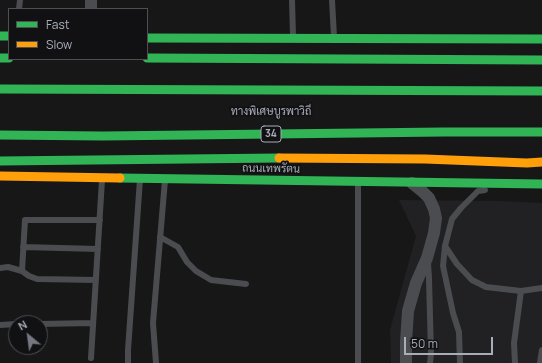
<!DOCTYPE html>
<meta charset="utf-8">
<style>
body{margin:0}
#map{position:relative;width:542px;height:363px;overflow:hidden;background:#171717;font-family:Manrope,sans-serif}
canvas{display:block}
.legend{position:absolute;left:8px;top:8px;width:140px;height:52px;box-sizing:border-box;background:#111113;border:1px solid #4d4f55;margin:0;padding:5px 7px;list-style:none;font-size:12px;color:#a8adb8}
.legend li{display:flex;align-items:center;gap:8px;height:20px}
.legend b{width:20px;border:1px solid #4d4f55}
.north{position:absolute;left:8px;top:315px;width:40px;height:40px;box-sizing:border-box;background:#111113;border:1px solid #4d4f55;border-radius:50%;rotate:331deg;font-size:11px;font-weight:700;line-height:16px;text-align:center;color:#a8adb8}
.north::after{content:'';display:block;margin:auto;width:14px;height:18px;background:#757880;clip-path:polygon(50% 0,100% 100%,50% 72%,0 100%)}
.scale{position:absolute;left:404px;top:337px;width:89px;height:18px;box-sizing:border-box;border:2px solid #a8adb8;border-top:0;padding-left:5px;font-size:12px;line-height:14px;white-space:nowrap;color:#a8adb8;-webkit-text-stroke:3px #111113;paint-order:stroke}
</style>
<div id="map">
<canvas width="542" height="363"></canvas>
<ul class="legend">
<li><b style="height:5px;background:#30b455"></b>Fast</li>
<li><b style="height:5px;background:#ff9f0a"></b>Slow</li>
</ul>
<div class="north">N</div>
<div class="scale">50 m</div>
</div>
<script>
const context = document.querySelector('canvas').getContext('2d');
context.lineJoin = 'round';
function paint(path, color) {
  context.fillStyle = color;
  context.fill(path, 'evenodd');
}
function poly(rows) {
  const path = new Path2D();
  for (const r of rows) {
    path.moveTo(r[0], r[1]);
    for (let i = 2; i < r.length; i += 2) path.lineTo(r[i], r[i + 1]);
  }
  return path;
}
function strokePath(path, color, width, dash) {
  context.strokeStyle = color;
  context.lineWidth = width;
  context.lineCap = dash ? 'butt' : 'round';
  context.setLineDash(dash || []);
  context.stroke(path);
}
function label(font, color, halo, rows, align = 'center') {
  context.font = font + ' Manrope,Sarabun,sans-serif';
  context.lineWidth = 3.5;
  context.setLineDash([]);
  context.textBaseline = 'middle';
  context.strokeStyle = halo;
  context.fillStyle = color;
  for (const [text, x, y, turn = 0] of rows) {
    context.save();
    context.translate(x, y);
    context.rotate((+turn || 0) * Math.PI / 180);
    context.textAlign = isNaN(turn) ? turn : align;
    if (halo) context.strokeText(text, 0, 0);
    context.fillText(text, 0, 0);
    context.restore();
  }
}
const built = poly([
 [399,200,502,201,542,203,542,363,391,363,390,330,416,236]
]);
const lane = poly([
 [292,0,293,36],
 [332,0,334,37],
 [19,9,20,0],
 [358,183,358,363],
 [160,237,178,247,187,262,196,271,211,280,246,284],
 [445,246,457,264,472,280,486,287,521,291,542,288],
 [23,247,98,249],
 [428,263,429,278,431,354,430,363],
 [0,268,8,267,22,271,25,220,100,220],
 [22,271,29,276,37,279,96,280],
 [40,324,93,323],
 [0,325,16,324],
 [91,358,102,180],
 [128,363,128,350,140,179],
 [156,363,153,323,165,180],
 [460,363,459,332,453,313,443,266,445,246,452,219,461,208,478,191,485,190],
 [515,363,514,343,521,291],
 [540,363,542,350]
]);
const street = poly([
 [91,0,91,9],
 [406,363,406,342,408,311,416,283,427,258,434,233,436,218,434,209,429,198,422,191,412,183]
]);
const fast = poly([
 [0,36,9,36],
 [147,38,542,39],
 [0,58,9,58],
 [147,58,542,60],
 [0,89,542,91],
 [0,135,103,136,444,132,542,132],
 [0,161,279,158],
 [120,178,542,184]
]);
const slow = poly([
 [279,158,425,159,527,163,542,162],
 [0,176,120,178]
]);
const shields = [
 [271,134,20]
];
const shieldNames = [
 ["34",271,134]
];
const streetNames = [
 ["ทางพิเศษบูรพาวิถี",271,112],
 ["ถนนเทพรัตน",271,169,1]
];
paint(built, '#212123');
strokePath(lane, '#4b4c50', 6);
strokePath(street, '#4b4c50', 12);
strokePath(fast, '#30b455', 9);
strokePath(slow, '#ff9f0a', 9);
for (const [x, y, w] of shields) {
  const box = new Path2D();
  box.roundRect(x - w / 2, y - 8, w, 16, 3);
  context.fillStyle = '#111113';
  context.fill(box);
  strokePath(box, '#a8adb8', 1);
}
label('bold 10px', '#a8adb8', null, shieldNames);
label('11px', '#a8adb8', '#111113', streetNames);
</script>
